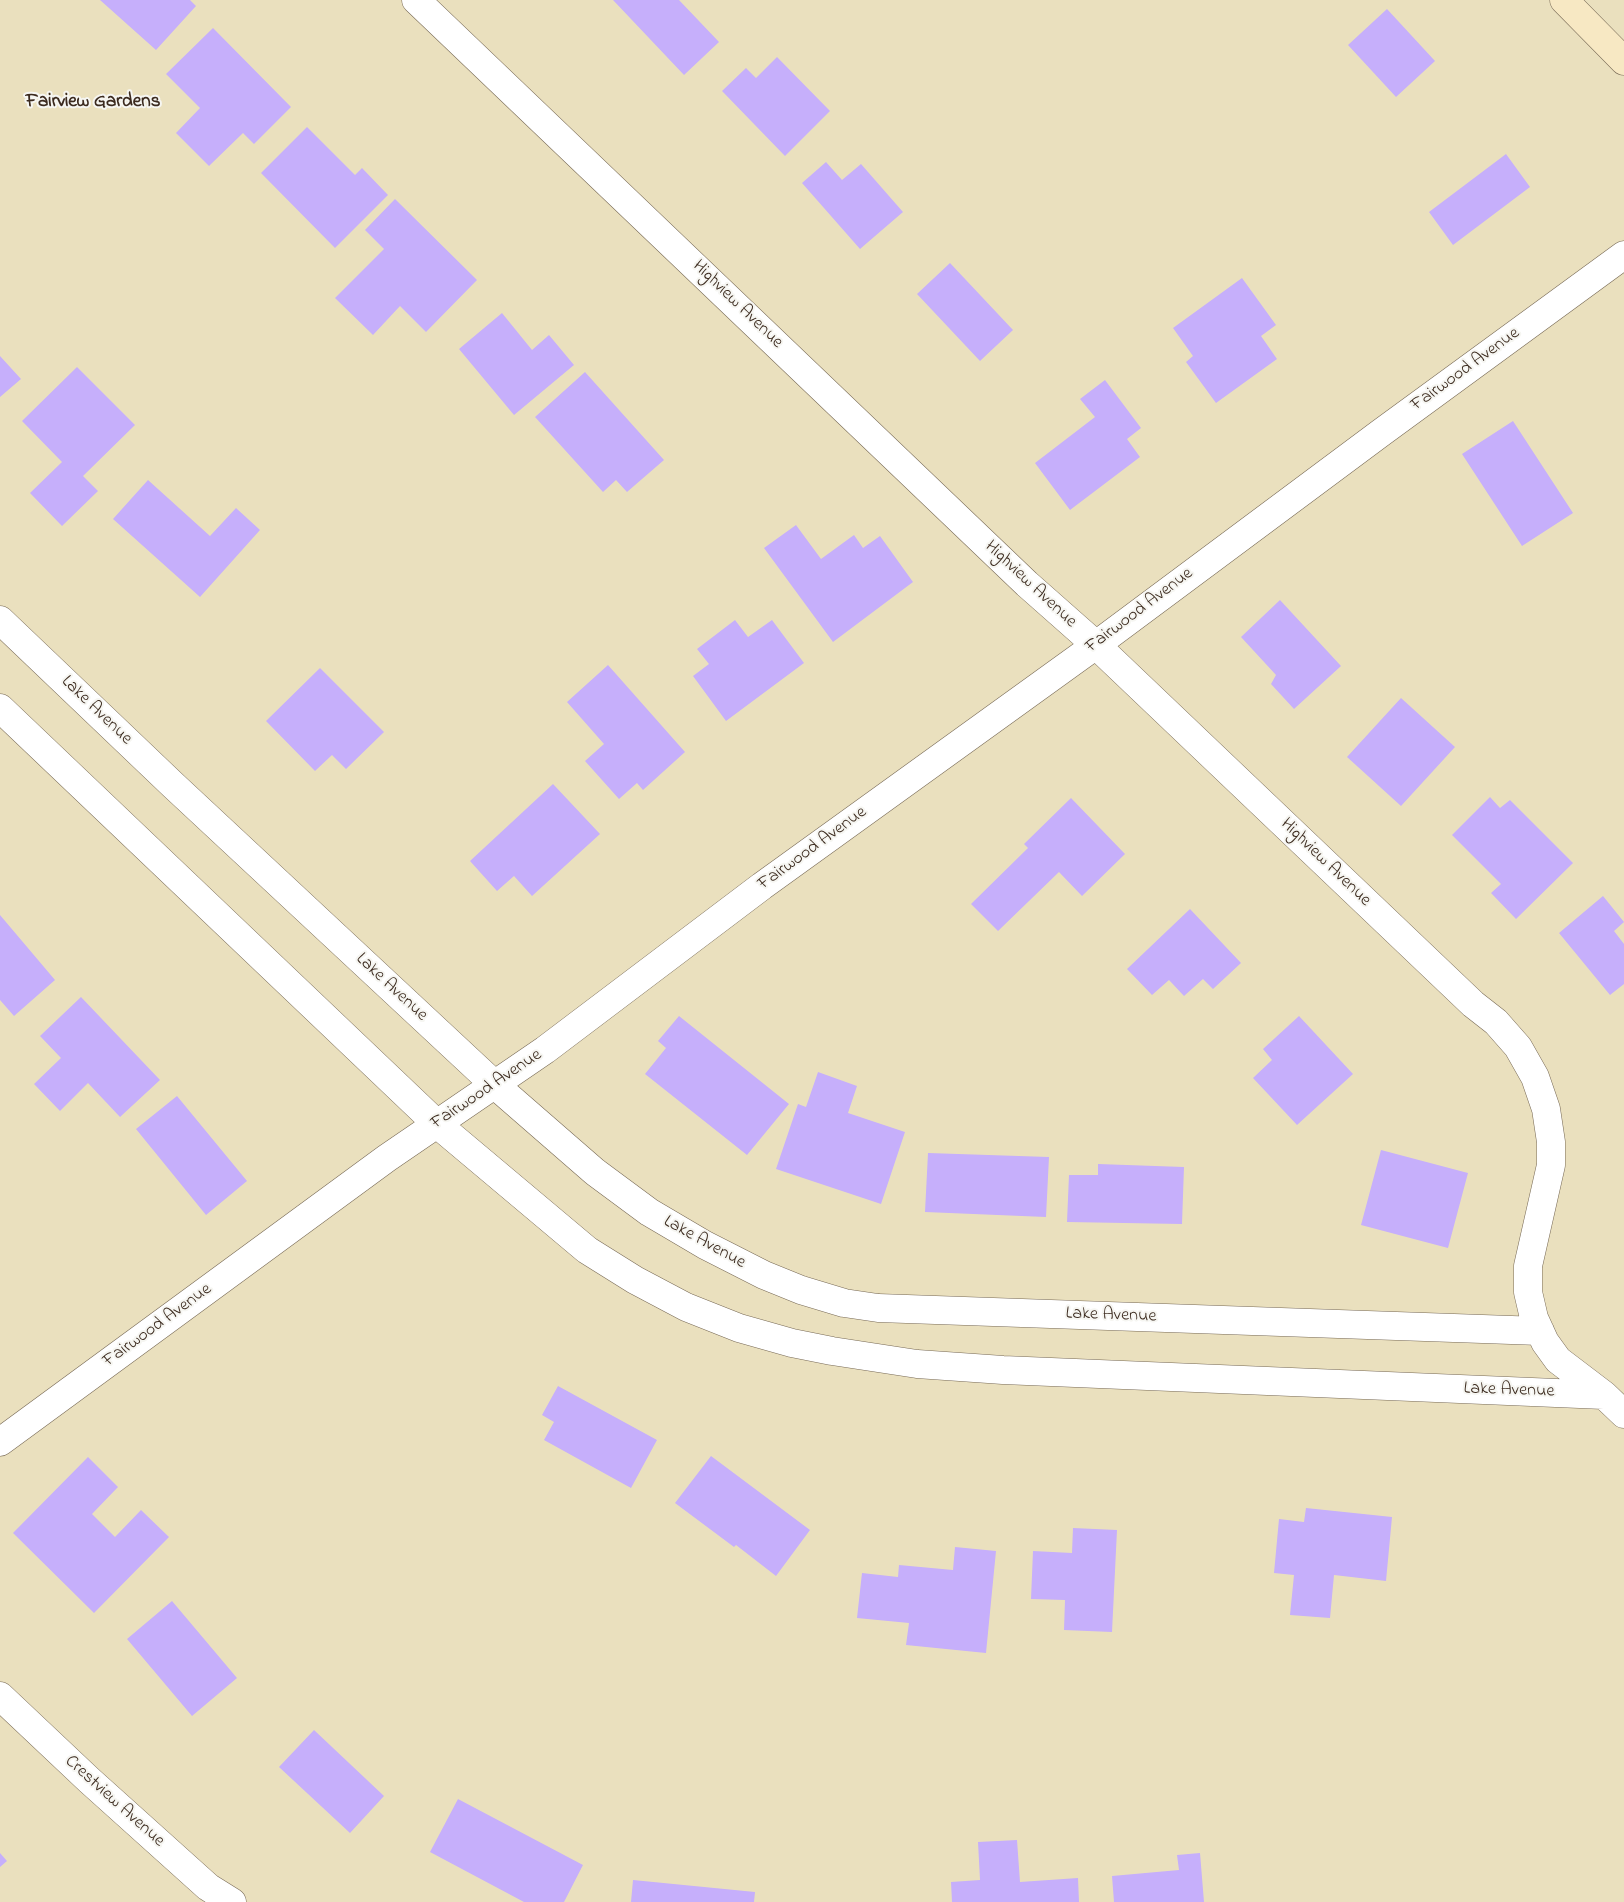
<!DOCTYPE html>
<style>
body{margin:0}
canvas{display:block;background:#eae0be}
</style>
<canvas width="1624" height="1902"></canvas>
<script>
const context = document.querySelector('canvas').getContext('2d');
context.lineJoin = 'round';
function paint(path, color) {
  context.fillStyle = color;
  context.fill(path, 'evenodd');
}
function poly(rows) {
  const path = new Path2D();
  for (const r of rows) {
    path.moveTo(r[0], r[1]);
    for (let i = 2; i < r.length; i += 2) path.lineTo(r[i], r[i + 1]);
  }
  return path;
}
function strokePath(path, color, width, dash) {
  context.strokeStyle = color;
  context.lineWidth = width;
  context.lineCap = dash ? 'butt' : 'round';
  context.setLineDash(dash || []);
  context.stroke(path);
}
function label(font, color, halo, rows, align = 'center') {
  context.font = font + ' "Indie Flower",sans-serif';
  context.lineWidth = 4;
  context.setLineDash([]);
  context.textBaseline = 'middle';
  context.strokeStyle = halo;
  context.fillStyle = color;
  for (const [text, x, y, turn = 0] of rows) {
    context.save();
    context.translate(x, y);
    context.rotate((+turn || 0) * Math.PI / 180);
    context.textAlign = isNaN(turn) ? turn : align;
    if (halo) context.strokeText(text, 0, 0);
    context.fillText(text, 0, 0);
    context.restore();
  }
}
const building = poly([
 [100,0,190,0,196,6,156,50],
 [613,0,679,0,719,42,684,75],
 [1387,9,1435,61,1396,97,1348,45],
 [213,28,291,107,254,144,243,133,209,166,176,133,200,108,166,74],
 [777,57,830,111,785,156,722,91,746,68,756,78],
 [307,127,355,175,362,168,388,195,335,248,261,173],
 [1506,154,1530,187,1453,245,1429,212],
 [826,162,842,180,861,164,903,212,860,249,802,183],
 [395,199,477,280,426,332,400,306,373,335,335,298,384,249,365,230],
 [950,263,1013,330,980,361,917,294],
 [1242,278,1276,325,1261,336,1277,359,1216,403,1186,362,1193,356,1173,328],
 [502,313,532,350,549,335,574,365,514,415,459,349],
 [0,356,21,379,0,397],
 [77,367,135,425,83,476,98,491,62,526,30,493,62,462,22,421],
 [585,372,664,460,627,492,616,480,603,492,535,417],
 [1105,380,1141,428,1127,439,1140,457,1070,510,1035,463,1095,417,1080,399],
 [1513,421,1573,513,1522,546,1462,454],
 [148,480,210,536,236,508,260,530,200,597,113,519],
 [796,525,821,559,854,535,863,548,880,536,913,582,833,642,764,548],
 [1280,600,1341,666,1294,709,1271,684,1276,675,1241,637],
 [735,620,748,637,772,620,804,663,726,721,693,676,709,664,697,649],
 [608,665,685,752,643,790,637,783,619,799,585,761,604,744,567,702],
 [320,668,384,732,346,769,332,755,315,771,266,721],
 [1401,698,1455,747,1401,806,1347,757],
 [553,784,600,834,532,896,514,876,497,891,470,861],
 [1490,797,1500,808,1510,800,1573,863,1516,919,1491,893,1501,884,1452,835],
 [1071,798,1125,854,1082,896,1059,872,998,931,971,904,1028,848,1024,844],
 [1603,896,1624,922,1614,931,1624,944,1624,984,1610,995,1559,933],
 [1190,909,1241,963,1213,989,1203,979,1184,996,1169,980,1152,995,1127,969],
 [0,915,55,980,14,1016,0,1000],
 [81,997,160,1080,120,1117,88,1083,60,1111,34,1084,61,1058,40,1036],
 [679,1016,789,1104,747,1155,645,1074,666,1048,658,1041],
 [1299,1016,1353,1074,1297,1125,1253,1078,1272,1060,1263,1049],
 [818,1072,857,1086,848,1113,905,1132,881,1204,776,1169,798,1104,806,1107],
 [177,1096,247,1181,206,1215,136,1129],
 [1381,1150,1468,1173,1448,1248,1361,1225],
 [928,1153,1049,1157,1046,1217,925,1212],
 [1098,1164,1184,1167,1182,1224,1067,1222,1069,1175,1098,1175],
 [558,1386,657,1440,631,1488,544,1440,554,1422,542,1415],
 [711,1456,810,1530,776,1576,736,1545,734,1547,675,1503],
 [88,1457,118,1487,92,1514,115,1537,141,1510,169,1537,94,1613,13,1533],
 [1306,1508,1392,1517,1386,1581,1334,1575,1330,1618,1290,1615,1294,1575,1274,1573,1279,1519,1304,1522],
 [1073,1528,1117,1530,1112,1632,1064,1630,1065,1600,1031,1599,1033,1551,1072,1553],
 [955,1547,996,1551,986,1653,906,1645,909,1623,857,1618,862,1573,898,1577,899,1565,953,1570],
 [172,1601,237,1678,192,1716,127,1639],
 [314,1730,384,1796,350,1833,279,1767],
 [458,1799,583,1865,564,1902,524,1902,430,1852],
 [1017,1840,1020,1882,1078,1878,1079,1902,952,1902,951,1882,980,1880,978,1842],
 [0,1853,7,1861,0,1867],
 [1200,1853,1204,1902,1114,1902,1112,1876,1179,1870,1177,1855],
 [633,1880,755,1892,754,1902,631,1902]
]);
const street = poly([
 [416,0,1027,584,1096,645,1473,1004,1496,1022,1518,1047,1535,1077,1546,1109,1551,1142,1551,1165,1528,1266,1528,1292,1534,1318,1545,1342,1558,1360,1604,1395],
 [0,620,173,785,495,1085,595,1172,649,1212,705,1245,764,1275,801,1290,844,1303,878,1308,1540,1331],
 [0,708,437,1124,587,1250,635,1280,686,1307,739,1328,792,1343,832,1351,917,1364,1003,1370,1604,1395,1624,1414],
 [0,1442,387,1158,545,1050,762,886,1096,645,1382,432,1624,255],
 [0,1696,89,1780,208,1887,232,1902]
]);
const secondary = poly([
 [1564,0,1624,61]
]);
const streetNames = [
 ["Highview Avenue",737,305,44],
 ["Fairwood Avenue",1466,370,-36],
 ["Highview Avenue",1030,585,43],
 ["Fairwood Avenue",1140,611,-37],
 ["Lake Avenue",96,711,44],
 ["Fairwood Avenue",813,849,-36],
 ["Highview Avenue",1325,863,44],
 ["Lake Avenue",391,988,43],
 ["Fairwood Avenue",487,1090,-34],
 ["Lake Avenue",704,1243,29],
 ["Lake Avenue",1111,1316,2],
 ["Fairwood Avenue",158,1326,-36],
 ["Lake Avenue",1509,1391,2],
 ["Crestview Avenue",114,1802,42]
];
const neighbourhoodNames = [
 ["Fairview Gardens",93,103]
];
paint(building, '#c6affb');
strokePath(street, '#786a56', 29);
strokePath(secondary, '#786a56', 29);
strokePath(street, '#fff', 28);
strokePath(secondary, '#f7e8c3', 28);
label('18px', '#3b2a1e', '#f6f6f2', streetNames);
label('bold 19px', '#3b2a1e', '#f6f6f2', neighbourhoodNames);
</script>
